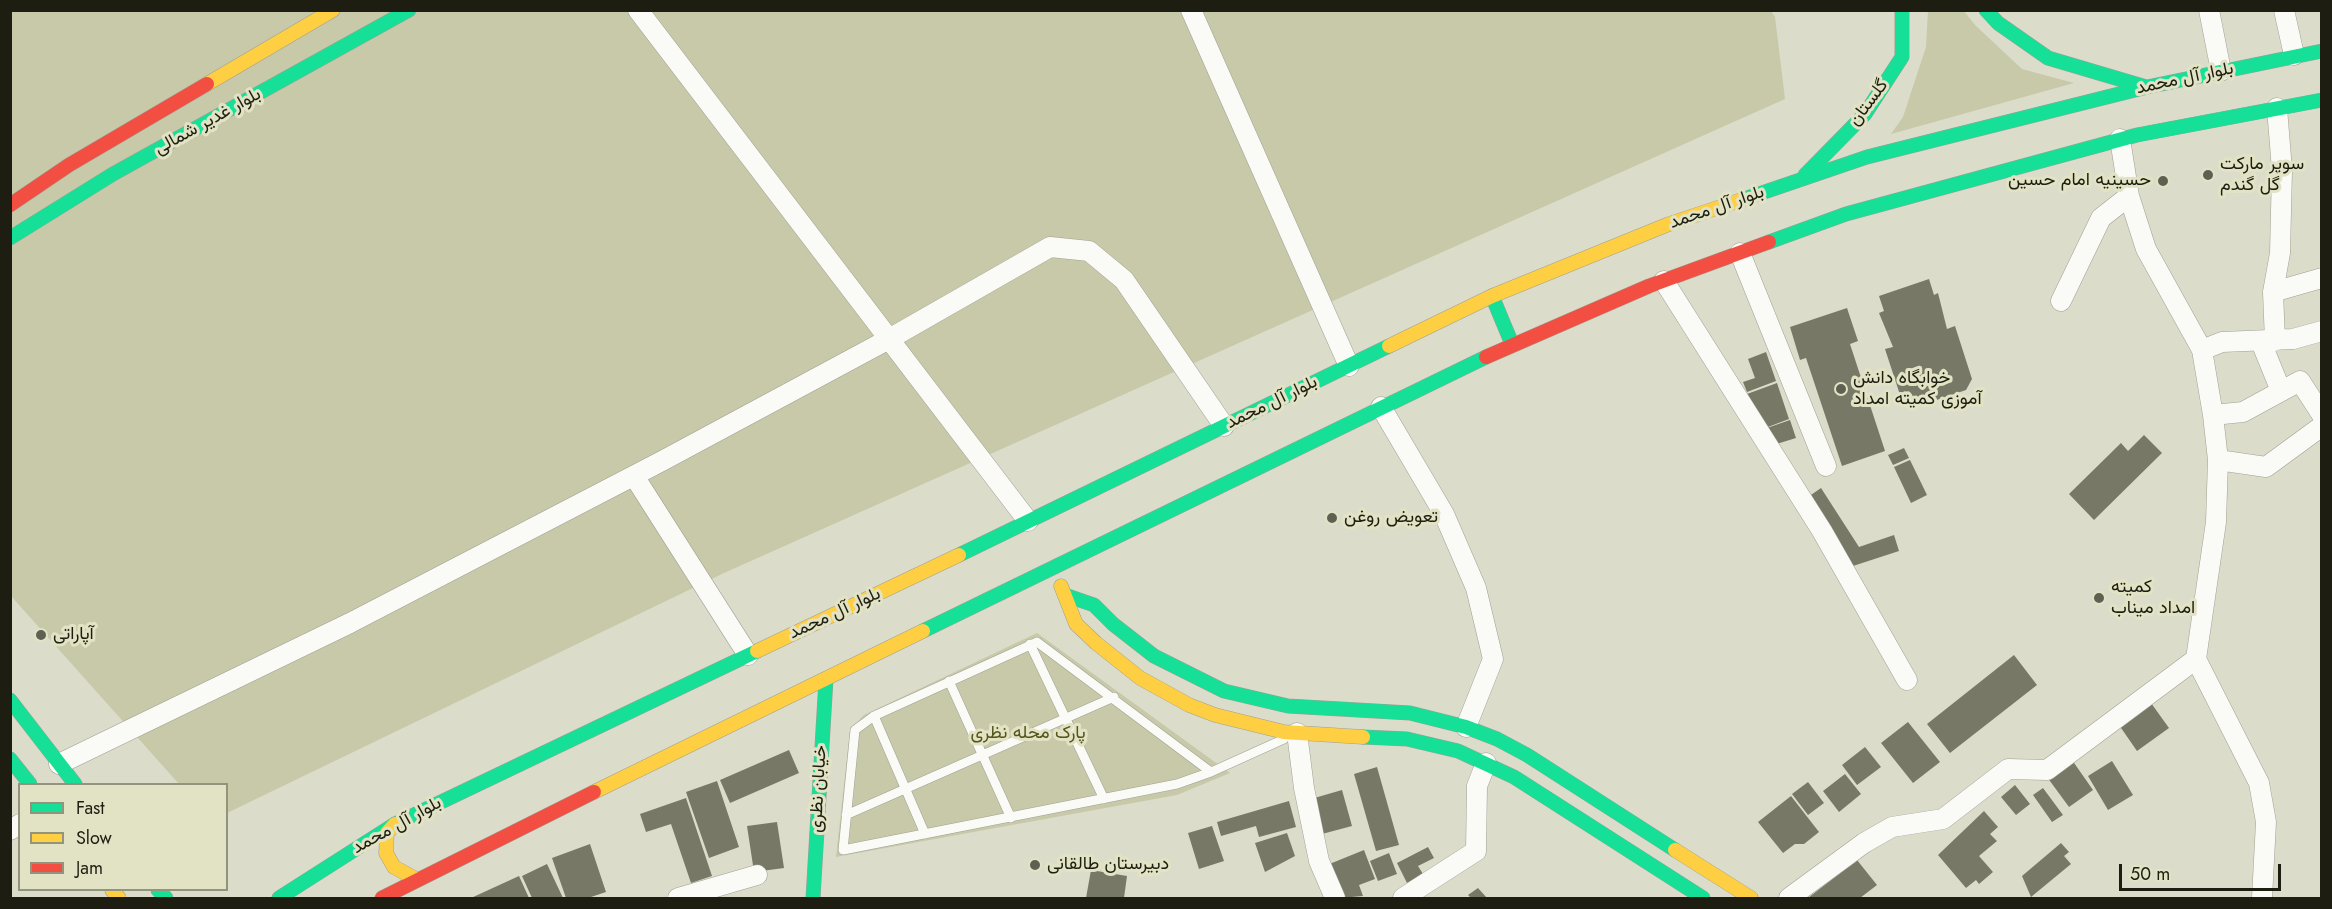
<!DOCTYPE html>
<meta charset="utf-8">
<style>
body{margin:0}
#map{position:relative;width:2332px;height:909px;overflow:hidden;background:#dcdccb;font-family:Jost,sans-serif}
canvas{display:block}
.frame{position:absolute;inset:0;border:12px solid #1d1d11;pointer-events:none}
.legend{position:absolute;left:18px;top:783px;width:210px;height:108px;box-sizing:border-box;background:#e2e3c4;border:2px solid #93947c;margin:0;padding:8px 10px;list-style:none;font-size:18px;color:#1d1d11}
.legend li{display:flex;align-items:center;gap:12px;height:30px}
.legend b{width:30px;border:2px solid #93947c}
.scale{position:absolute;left:2119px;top:864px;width:162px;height:27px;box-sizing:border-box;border:3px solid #1d1d11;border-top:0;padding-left:8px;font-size:18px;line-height:21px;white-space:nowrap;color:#1d1d11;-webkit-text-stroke:4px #e2e3c4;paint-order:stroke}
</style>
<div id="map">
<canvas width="2332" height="909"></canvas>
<div class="frame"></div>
<ul class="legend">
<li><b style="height:8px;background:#16e098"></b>Fast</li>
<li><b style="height:8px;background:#ffcf43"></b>Slow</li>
<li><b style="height:8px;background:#f24e42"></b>Jam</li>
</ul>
<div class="scale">50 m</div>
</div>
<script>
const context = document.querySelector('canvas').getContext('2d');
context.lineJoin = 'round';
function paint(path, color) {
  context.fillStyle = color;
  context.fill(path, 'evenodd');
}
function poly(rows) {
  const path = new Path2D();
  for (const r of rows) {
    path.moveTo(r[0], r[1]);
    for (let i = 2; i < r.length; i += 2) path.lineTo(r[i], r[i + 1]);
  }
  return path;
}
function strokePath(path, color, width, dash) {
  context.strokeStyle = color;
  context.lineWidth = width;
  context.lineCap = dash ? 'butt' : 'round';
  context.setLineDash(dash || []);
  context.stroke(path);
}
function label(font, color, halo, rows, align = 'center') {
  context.font = font + ' Jost,Vazirmatn,sans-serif';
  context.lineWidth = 6;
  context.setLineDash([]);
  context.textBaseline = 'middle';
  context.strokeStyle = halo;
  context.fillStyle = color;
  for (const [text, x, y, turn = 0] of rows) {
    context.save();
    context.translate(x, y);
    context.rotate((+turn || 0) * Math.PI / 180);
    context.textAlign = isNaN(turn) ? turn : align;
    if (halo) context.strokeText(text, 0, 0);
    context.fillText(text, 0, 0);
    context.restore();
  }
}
const green = poly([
 [11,11,1771,11,1775,17,1785,99,724,573,227,813,226,784,179,784,11,596],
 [1928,11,1964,11,1976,26,2022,69,2074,83,1891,134,1903,117,1926,47],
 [1037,633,1230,773,1177,795,836,857,850,730,864,715]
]);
const building = poly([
 [1929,279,1934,295,1938,293,1947,329,1955,326,1972,379,1966,390,1913,408,1903,404,1885,349,1893,347,1879,313,1884,311,1879,296],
 [1847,308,1858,341,1850,344,1885,451,1842,466,1806,358,1800,360,1790,327],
 [1766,352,1776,381,1747,392,1743,382,1755,378,1748,359],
 [1777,383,1789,419,1760,430,1747,394],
 [1790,420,1796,438,1770,446,1764,429],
 [2144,435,2162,453,2094,520,2069,494,2121,443,2128,451],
 [1904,448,1909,458,1893,465,1888,455],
 [1910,460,1927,495,1911,503,1894,467],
 [1821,488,1859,547,1894,535,1899,551,1853,566,1808,497],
 [2014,655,2037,685,1950,753,1927,724],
 [2151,703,2169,728,2137,751,2119,725],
 [1908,722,1940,762,1913,783,1881,743],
 [1865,747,1881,767,1857,785,1842,765],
 [789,750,799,773,730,803,720,780],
 [2072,760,2093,790,2069,807,2047,777],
 [2112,761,2133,795,2108,810,2088,776],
 [1377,767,1399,845,1376,851,1354,774],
 [1845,774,1861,794,1839,812,1823,791],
 [717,781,739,847,709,858,686,792],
 [1808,782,1824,803,1808,815,1792,794],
 [2015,785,2030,804,2016,815,2001,797],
 [2043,788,2063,815,2052,822,2033,795],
 [1342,790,1352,826,1322,834,1311,799],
 [1791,796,1819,832,1804,844,1795,844,1783,853,1758,822],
 [686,798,712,876,691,883,671,824,646,832,640,814],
 [1289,801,1296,827,1259,837,1256,826,1221,836,1217,822],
 [1984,811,1998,827,1990,834,1997,841,1979,856,1993,872,1979,884,1976,880,1966,888,1938,855],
 [777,822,784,868,754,872,747,826],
 [1212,826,1224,861,1199,869,1188,833],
 [1287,833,1295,856,1265,872,1255,843],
 [2061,843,2069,852,2064,856,2071,864,2031,897,2022,876],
 [590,844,606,892,588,898,566,898,552,858],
 [1428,847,1434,858,1418,866,1423,874,1407,883,1397,863],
 [1364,850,1375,879,1359,885,1363,896,1340,898,1327,865],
 [1389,853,1397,874,1378,881,1370,861],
 [1857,860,1877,885,1860,898,1808,898],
 [547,864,563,898,532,898,522,876],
 [1091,870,1127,876,1124,898,1086,898],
 [519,876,529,898,471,898],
 [1478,888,1487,898,1471,898,1468,895]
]);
const lane = poly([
 [1037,642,1211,772,1177,784,843,850,855,730,874,716,1037,642],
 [1030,644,1104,799],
 [949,681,1011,818],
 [874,716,925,834],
 [1211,772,1284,739],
 [846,815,1114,697]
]);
const street = poly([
 [638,10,1028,521],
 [1191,10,1349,366],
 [2209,10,2221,71],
 [2284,10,2294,55],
 [2120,139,2129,196,2146,249,2202,350,2213,415,2218,460,2216,522,2196,659,2259,783,2266,822,2262,898],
 [1740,253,1826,466],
 [1664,281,1822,531,1907,680],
 [2273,292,2322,278],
 [2061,301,2101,218,2129,196],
 [2275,341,2273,292,2280,253,2282,170,2277,108],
 [2261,342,2281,391],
 [2202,350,2222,342,2293,339,2322,331],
 [1381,407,1444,514,1476,588,1493,659,1466,727],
 [2213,415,2243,412,2300,381,2322,415],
 [2218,460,2266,467,2322,426],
 [634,476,748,655],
 [1297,733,1304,788,1319,861,1335,898],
 [59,764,350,623,662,461,889,339,1050,247,1089,251,1124,280,1224,426],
 [10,830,20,824],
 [678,898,757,875],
 [1403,898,1476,851,1477,786,1486,763],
 [1789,898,1864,843,1892,827,1943,819,2008,769,2047,770,2196,659]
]);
const fast = poly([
 [1986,10,1998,23,2048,58,2146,87],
 [1805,175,1865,114,1902,57,1902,10],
 [1741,200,1867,157,2147,87,2322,51],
 [10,238,113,174,409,10],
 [1769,242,1846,214,2137,135,2322,100],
 [1492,296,1512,344],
 [959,555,1389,346],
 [1065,595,1094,605,1113,624,1154,656,1224,691,1288,706,1410,713,1466,727,1497,739,1527,755,1675,850],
 [923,631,1486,357],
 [10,700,75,784],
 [1363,737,1407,739,1458,751,1514,777,1703,898],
 [10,759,30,784],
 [158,890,166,898],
 [279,898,395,824,757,651],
 [813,898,826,679]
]);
const slow = poly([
 [207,84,333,10],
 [1389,346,1492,296,1669,224,1741,200],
 [1061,586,1076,624,1096,643,1140,678,1189,705,1215,715,1284,732,1363,737],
 [757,651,959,555],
 [594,792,923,631],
 [395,824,387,833,386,853,394,867,416,879],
 [1675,850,1751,898],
 [112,890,119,898]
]);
const jam = poly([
 [10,205,69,165,207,84],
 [1486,357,1649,286,1769,242],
 [382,898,594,792]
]);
const markers = [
 [2208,175,6,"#606052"],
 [2163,181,6,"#606052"],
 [1841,389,6,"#606052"],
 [1332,518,6,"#606052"],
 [2099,598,6,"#606052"],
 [41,635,6,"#606052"],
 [1035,865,6,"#606052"]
];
const streetNames = [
 ["بلوار آل محمد",2185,79,-12],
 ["گلستان",1869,103,-53],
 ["بلوار غدیر شمالی",208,122,-29],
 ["بلوار آل محمد",1717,208,-19],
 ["بلوار آل محمد",1272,403,-26],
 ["بلوار آل محمد",835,614,-25],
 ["خیابان نظری",819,789,-87],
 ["بلوار آل محمد",397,826,-29]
];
const poiNames = [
 ["سوپر مارکت",2220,165],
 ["گل گندم",2220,186],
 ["حسینیه امام حسین",2151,181,"right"],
 ["خوابگاه دانش",1853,379],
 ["آموزی کمیته امداد",1853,400],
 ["تعویض روغن",1344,518],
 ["کمیته",2111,588],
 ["امداد میناب",2111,609],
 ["آپاراتی",53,635],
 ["دبیرستان طالقانی",1047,865]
];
const parkNames = [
 ["پارک محله نظری",1028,734]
];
paint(green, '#c8c9a8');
paint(building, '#787867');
strokePath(lane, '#a0a093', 10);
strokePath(street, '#a0a093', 21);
strokePath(fast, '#a0a093', 15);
strokePath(slow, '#a0a093', 15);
strokePath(jam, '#a0a093', 15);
strokePath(lane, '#fafaf7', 9);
strokePath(street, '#fafaf7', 20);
strokePath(fast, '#16e098', 14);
strokePath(slow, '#ffcf43', 14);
strokePath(jam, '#f24e42', 14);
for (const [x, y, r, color] of markers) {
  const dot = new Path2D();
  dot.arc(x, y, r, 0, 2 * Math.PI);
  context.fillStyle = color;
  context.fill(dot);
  strokePath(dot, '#e2e3c4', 2);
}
label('18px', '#1d1d11', '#e2e3c4', streetNames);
label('18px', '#1d1d11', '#e2e3c4', poiNames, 'left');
label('18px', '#55541b', '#e2e3c4', parkNames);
</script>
